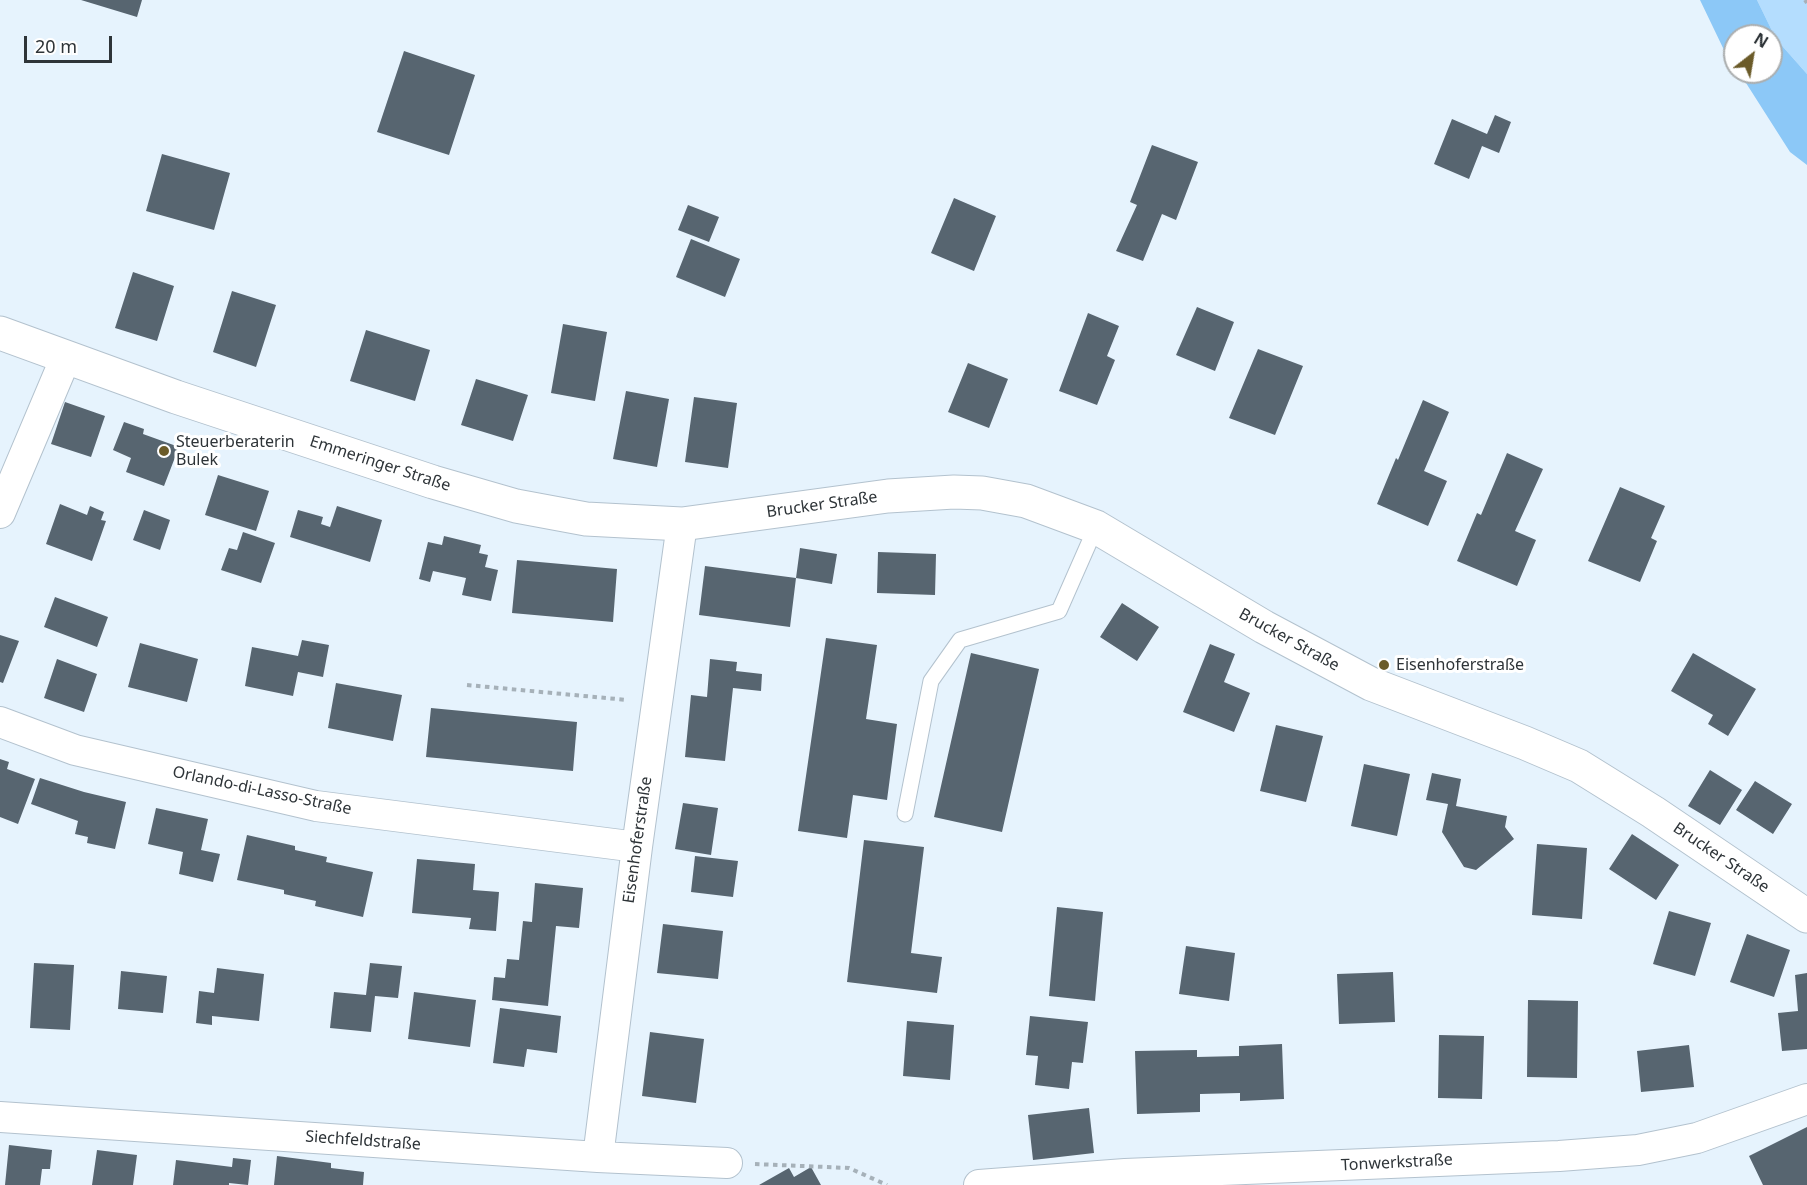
<!DOCTYPE html>
<meta charset="utf-8">
<style>
body{margin:0}
#map{position:relative;width:1807px;height:1185px;overflow:hidden;background:#e6f3fd;font-family:"Noto Sans",sans-serif}
canvas{display:block}
.north{position:absolute;left:1723px;top:24px;width:60px;height:60px;box-sizing:border-box;background:#fff;border:2px solid #abaeaf;border-radius:50%;rotate:31deg;font-size:16px;font-weight:700;line-height:24px;text-align:center;color:#2e3438}
.north::after{content:'';display:block;margin:auto;width:21px;height:27px;background:#6b5b29;clip-path:polygon(50% 0,100% 100%,50% 72%,0 100%)}
.scale{position:absolute;left:24px;top:36px;width:88px;height:27px;box-sizing:border-box;border:3px solid #2e3438;border-top:0;padding-left:8px;font-size:18px;line-height:21px;white-space:nowrap;color:#2e3438;-webkit-text-stroke:4px #fff;paint-order:stroke}
</style>
<div id="map">
<canvas width="1807" height="1185"></canvas>
<div class="north">N</div>
<div class="scale">20 m</div>
</div>
<script>
const context = document.querySelector('canvas').getContext('2d');
context.lineJoin = 'round';
function paint(path, color) {
  context.fillStyle = color;
  context.fill(path, 'evenodd');
}
function poly(rows) {
  const path = new Path2D();
  for (const r of rows) {
    path.moveTo(r[0], r[1]);
    for (let i = 2; i < r.length; i += 2) path.lineTo(r[i], r[i + 1]);
  }
  return path;
}
function strokePath(path, color, width, dash) {
  context.strokeStyle = color;
  context.lineWidth = width;
  context.lineCap = dash ? 'butt' : 'round';
  context.setLineDash(dash || []);
  context.stroke(path);
}
function label(font, color, halo, rows, align = 'center') {
  context.font = font + ' "Noto Sans",sans-serif';
  context.lineWidth = 6;
  context.setLineDash([]);
  context.textBaseline = 'middle';
  context.strokeStyle = halo;
  context.fillStyle = color;
  for (const [text, x, y, turn = 0] of rows) {
    context.save();
    context.translate(x, y);
    context.rotate((+turn || 0) * Math.PI / 180);
    context.textAlign = isNaN(turn) ? turn : align;
    if (halo) context.strokeText(text, 0, 0);
    context.fillText(text, 0, 0);
    context.restore();
  }
}
const green = poly([
 [1757,0,1807,0,1807,74,1776,39]
]);
const water = poly([
 [1700,0,1757,0,1776,39,1807,74,1807,165,1790,152,1739,72,1771,72,1771,36,1735,36,1735,66,1724,50]
]);
const building = poly([
 [81,0,142,0,137,17],
 [404,51,475,75,449,155,377,132],
 [1495,115,1511,122,1499,153,1482,146,1469,179,1434,164,1452,119,1487,134],
 [1152,145,1198,162,1176,220,1162,214,1143,261,1116,251,1137,205,1130,202],
 [162,154,230,173,214,230,146,211],
 [954,198,996,216,974,271,931,253],
 [688,205,719,217,709,242,678,230],
 [691,239,740,259,725,297,676,277],
 [133,272,174,286,157,341,115,328],
 [232,291,276,305,256,367,213,352],
 [1197,307,1234,322,1215,371,1176,355],
 [1088,313,1119,326,1107,356,1115,360,1097,405,1059,391],
 [563,324,607,332,595,401,551,393],
 [366,330,430,350,415,401,350,381],
 [1258,349,1303,366,1275,435,1229,418],
 [968,363,1008,379,989,428,948,412],
 [476,379,528,395,513,441,461,425],
 [626,391,669,399,657,467,613,459],
 [694,397,737,403,728,468,685,462],
 [1423,400,1449,412,1424,471,1447,481,1428,526,1377,504,1396,458,1398,460],
 [65,402,105,416,91,457,51,444],
 [124,422,144,429,143,434,179,447,164,486,126,472,131,458,113,450],
 [1507,453,1543,469,1515,531,1536,540,1517,586,1457,561,1477,513,1481,515],
 [218,475,269,491,256,531,205,515],
 [1620,487,1665,506,1651,538,1657,541,1640,582,1588,561],
 [60,504,87,515,90,506,104,512,101,520,106,521,92,561,46,544],
 [337,506,382,520,370,562,290,537,298,510,323,517,321,524,330,527],
 [144,510,170,520,160,550,133,540],
 [243,532,275,543,261,583,221,570,229,548,237,550],
 [444,536,481,545,479,553,488,555,485,567,498,570,491,601,462,595,466,578,433,571,430,582,419,579,428,542,442,545],
 [800,548,837,554,832,584,796,578],
 [878,552,936,554,935,595,877,593],
 [517,560,617,569,613,622,512,613],
 [705,566,796,578,790,627,699,615],
 [55,597,108,617,97,647,44,627],
 [1122,603,1159,627,1137,661,1100,637],
 [0,635,19,641,3,683,0,682],
 [826,638,877,645,866,719,897,724,887,800,853,795,847,838,798,831],
 [302,640,329,645,323,677,298,672,293,696,245,686,252,647,298,656],
 [140,643,198,659,187,702,128,687],
 [1210,644,1235,654,1224,682,1250,693,1234,732,1183,712],
 [971,653,1039,669,1002,832,934,817],
 [1693,653,1756,689,1728,736,1708,724,1713,715,1671,691],
 [57,659,97,674,84,712,44,698],
 [710,659,737,662,736,671,762,674,761,691,733,688,725,761,685,757,691,695,707,697],
 [336,683,402,695,393,741,328,728],
 [431,708,577,722,573,771,426,757],
 [1276,725,1323,736,1306,802,1260,791],
 [0,759,9,762,7,769,35,779,18,824,0,817],
 [1364,764,1410,774,1397,836,1351,826],
 [1710,770,1742,790,1720,825,1688,806],
 [1432,773,1461,779,1456,806,1507,816,1505,827,1514,839,1476,870,1464,867,1442,832,1448,804,1426,800],
 [40,778,84,792,126,802,115,849,87,843,88,837,75,834,78,821,31,804],
 [1755,781,1792,804,1773,834,1736,810],
 [683,803,718,808,711,855,675,849],
 [156,808,208,819,201,850,220,854,213,882,179,874,183,852,148,844],
 [1632,834,1679,865,1656,900,1609,869],
 [247,835,295,846,295,850,327,857,326,862,373,872,363,917,315,906,316,901,284,894,284,890,237,880],
 [864,840,924,847,911,953,942,957,937,993,847,982],
 [1537,844,1587,848,1582,919,1532,915],
 [695,856,738,861,733,897,691,892],
 [417,859,475,864,473,890,499,892,496,931,469,929,471,918,412,913],
 [535,883,583,888,579,928,556,926,548,1006,492,1000,494,977,505,978,507,959,519,960,523,921,532,922],
 [1057,907,1103,912,1095,1001,1049,996],
 [1669,911,1711,923,1695,976,1653,964],
 [663,924,723,931,718,979,657,973],
 [1747,934,1790,950,1774,997,1730,982],
 [1186,946,1235,953,1229,1001,1179,994],
 [34,963,74,965,70,1030,30,1028],
 [370,963,402,966,398,998,375,996,371,1032,330,1028,334,992,366,995],
 [217,968,264,974,259,1021,212,1016,212,1025,196,1023,199,991,214,993],
 [121,971,167,976,163,1013,118,1009],
 [1393,972,1395,1022,1339,1024,1337,974],
 [1807,973,1807,1049,1782,1051,1778,1013,1798,1011,1795,975],
 [414,992,476,1000,470,1047,408,1039],
 [1528,1000,1578,1001,1577,1078,1527,1077],
 [500,1008,561,1016,557,1053,527,1049,524,1067,493,1063],
 [1030,1016,1088,1022,1083,1063,1072,1062,1069,1089,1035,1085,1038,1056,1026,1055],
 [907,1021,954,1025,950,1080,903,1076],
 [650,1032,704,1039,696,1103,642,1096],
 [1439,1035,1484,1036,1482,1099,1438,1098],
 [1282,1044,1284,1099,1240,1101,1240,1093,1200,1094,1200,1112,1137,1114,1135,1051,1197,1050,1197,1057,1239,1056,1239,1046],
 [1689,1045,1694,1087,1641,1092,1637,1051],
 [1089,1108,1094,1153,1033,1160,1028,1115],
 [1807,1127,1807,1185,1763,1185,1749,1156],
 [9,1145,52,1150,50,1169,42,1169,40,1185,5,1185],
 [97,1150,137,1155,133,1185,92,1185],
 [277,1156,331,1163,331,1168,364,1172,363,1185,274,1185],
 [233,1158,251,1160,248,1185,229,1183,229,1185,173,1185,176,1160,232,1167],
 [811,1167,821,1185,759,1185,789,1168,794,1177]
]);
const path = poly([
 [1805,0,1807,3],
 [467,685,627,700],
 [755,1164,849,1168,887,1185]
]);
const service = poly([
 [905,814,931,681,960,640,1059,611,1096,527]
]);
const minor = poly([
 [0,513,66,357],
 [0,722,75,750,316,806,637,847],
 [0,1117,598,1157,727,1163],
 [598,1157,637,847,682,524],
 [979,1185,1125,1174,1559,1156,1638,1150,1697,1138,1807,1099]
]);
const tertiary = poly([
 [0,333,176,397,433,482,516,506,586,519,682,524,888,496,954,492,982,493,1026,501,1096,527,1264,627,1371,684,1525,743,1579,766,1653,812,1807,916]
]);
const markers = [
 [164,451,6,"#6b5b29"],
 [1384,665,6,"#6b5b29"]
];
const poiNames = [
 ["Steuerberaterin",176,442],
 ["Bulek",176,460],
 ["Eisenhoferstraße",1396,665]
];
const streetNames = [
 ["Emmeringer Straße",380,464,18],
 ["Brucker Straße",822,505,-8],
 ["Brucker Straße",1289,640,29],
 ["Orlando-di-Lasso-Straße",262,791,12],
 ["Eisenhoferstraße",638,840,-82],
 ["Brucker Straße",1721,858,34],
 ["Siechfeldstraße",363,1141,4],
 ["Tonwerkstraße",1397,1163,-3]
];
paint(green, '#b4ddfe');
paint(water, '#8cc8f7');
paint(building, '#576570');
strokePath(service, '#b3c2ce', 17);
strokePath(minor, '#b3c2ce', 32);
strokePath(tertiary, '#b3c2ce', 35);
strokePath(path, '#a6b1b9', 4, [4.5, 4.5]);
strokePath(service, '#fff', 15);
strokePath(minor, '#fff', 30);
strokePath(tertiary, '#fff', 33);
for (const [x, y, r, color] of markers) {
  const dot = new Path2D();
  dot.arc(x, y, r, 0, 2 * Math.PI);
  context.fillStyle = color;
  context.fill(dot);
  strokePath(dot, '#fff', 2);
}
label('16px', '#2e3438', '#fff', poiNames, 'left');
label('16px', '#2e3438', '#fff', streetNames);
</script>
